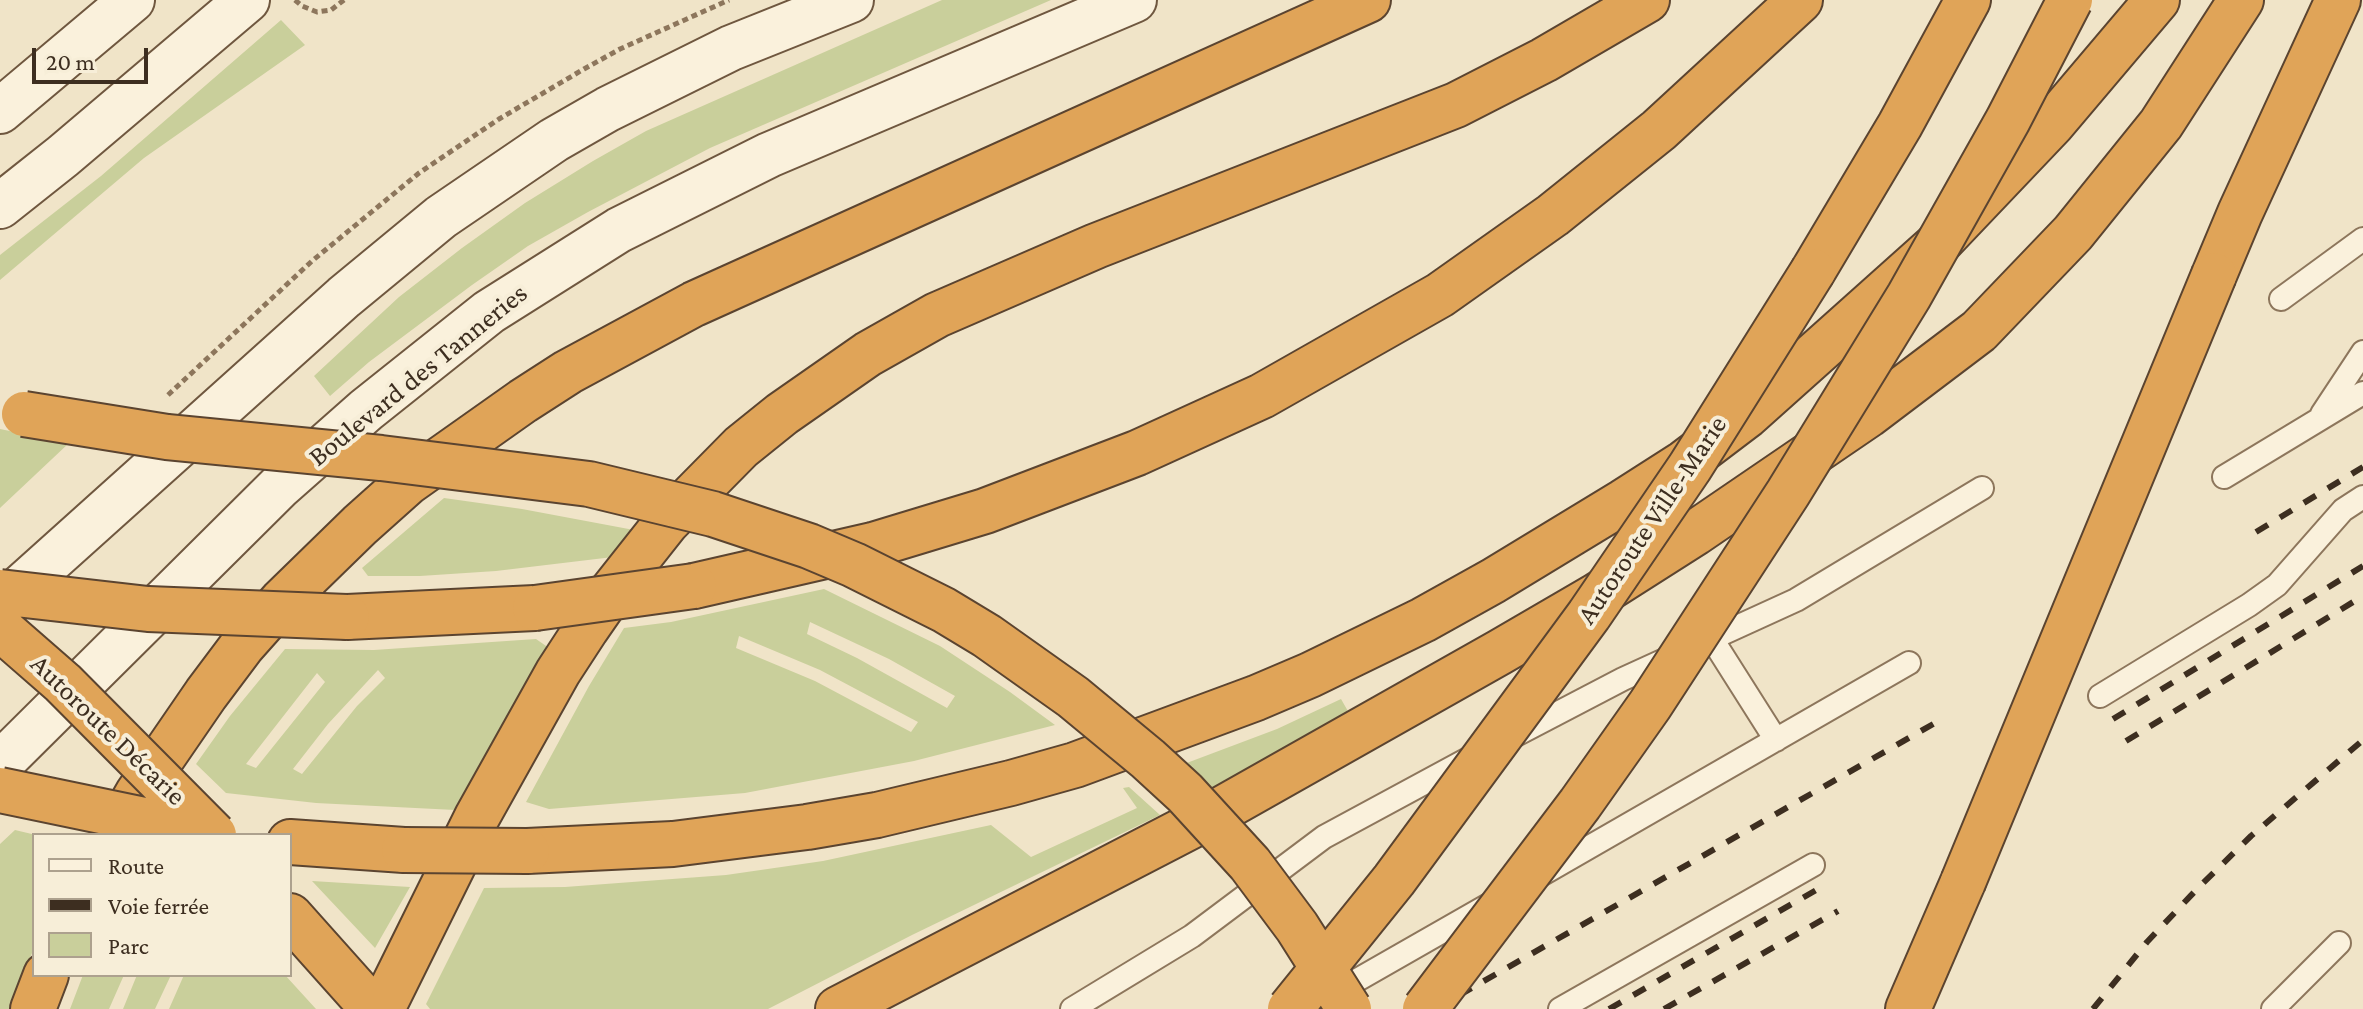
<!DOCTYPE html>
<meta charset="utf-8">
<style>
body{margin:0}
#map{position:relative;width:2363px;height:1009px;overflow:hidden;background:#f0e4c8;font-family:"Crimson Pro",serif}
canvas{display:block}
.legend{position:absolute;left:32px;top:833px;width:260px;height:144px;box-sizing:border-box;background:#f7eed8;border:2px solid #ada18e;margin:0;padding:10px 14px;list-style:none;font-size:24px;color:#3d2e20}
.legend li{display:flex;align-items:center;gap:16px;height:40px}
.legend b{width:40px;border:2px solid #ada18e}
.scale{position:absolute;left:32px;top:48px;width:116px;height:36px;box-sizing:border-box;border:4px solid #3d2e20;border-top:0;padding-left:10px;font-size:24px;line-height:28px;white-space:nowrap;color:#3d2e20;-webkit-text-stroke:6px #f7eed8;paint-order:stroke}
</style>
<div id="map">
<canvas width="2363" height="1009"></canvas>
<ul class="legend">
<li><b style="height:10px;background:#faf1dc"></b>Route</li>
<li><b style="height:10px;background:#3d2e20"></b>Voie ferrée</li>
<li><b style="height:22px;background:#c9cf9b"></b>Parc</li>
</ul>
<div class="scale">20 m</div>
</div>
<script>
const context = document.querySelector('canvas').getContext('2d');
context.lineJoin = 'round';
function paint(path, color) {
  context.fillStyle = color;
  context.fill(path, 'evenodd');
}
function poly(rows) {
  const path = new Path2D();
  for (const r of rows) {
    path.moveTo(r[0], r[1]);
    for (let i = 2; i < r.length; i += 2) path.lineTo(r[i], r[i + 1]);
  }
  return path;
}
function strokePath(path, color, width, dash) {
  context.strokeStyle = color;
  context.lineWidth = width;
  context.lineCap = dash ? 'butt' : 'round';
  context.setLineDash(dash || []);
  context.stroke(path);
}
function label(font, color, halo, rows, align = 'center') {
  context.font = font + ' "Crimson Pro",serif';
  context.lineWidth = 8;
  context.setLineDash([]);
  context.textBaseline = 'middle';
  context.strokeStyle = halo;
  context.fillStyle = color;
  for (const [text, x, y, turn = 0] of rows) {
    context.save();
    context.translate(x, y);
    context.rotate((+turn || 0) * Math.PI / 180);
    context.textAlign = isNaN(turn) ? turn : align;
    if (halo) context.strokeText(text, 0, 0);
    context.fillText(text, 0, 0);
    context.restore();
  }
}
const green = poly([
 [942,0,1051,0,710,148,588,212,528,246,472,285,369,362,330,396,314,376,399,297,462,248,525,203,593,161,646,131],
 [281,20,305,45,144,158,0,280,0,255,101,176],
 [0,429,69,443,0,508],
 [444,498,522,509,634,530,613,557,496,571,420,576,368,576,362,568],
 [824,589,940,646,1010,692,1055,725,914,761,745,793,549,809,526,802,589,686,624,628,671,622],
 [810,622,889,659,955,696,947,708,857,658,807,634],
 [739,636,820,670,918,722,911,732,815,681,736,648],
 [536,639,549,648,455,810,316,803,226,793,196,764,230,716,285,649,374,650],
 [378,670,385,678,357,706,302,774,293,769,328,724],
 [317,673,325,682,256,768,246,764],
 [1341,699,1349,713,1212,790,1184,764,1277,729],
 [1129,787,1160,815,912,935,768,1009,430,1009,426,1004,484,888,565,887,726,875,823,861,991,825,1031,857,1137,808,1123,788],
 [15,830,36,835,34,948,10,1009,0,1009,0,844],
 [312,881,410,887,375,948],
 [83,975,124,975,109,1009,70,1009],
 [137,975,171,975,155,1009,123,1009],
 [184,975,285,975,316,1009,169,1009]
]);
const path = poly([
 [295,0,302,6,317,12,331,10,344,0],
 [168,395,312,261,419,173,499,119,584,69,620,49,729,0]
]);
const lane = poly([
 [2281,299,2363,239],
 [2322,414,2363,352],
 [2224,477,2363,393],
 [1712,639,1776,740],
 [2100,696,2249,605,2277,585,2343,510,2363,497],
 [1510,738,1623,679,1796,600,1982,488],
 [1539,876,1909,663],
 [1331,995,1492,903],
 [1072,1009,1192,936,1324,837,1472,757],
 [1560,1009,1813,865],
 [2273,1009,2339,943]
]);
const secondary = poly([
 [0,111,132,0],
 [0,206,63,156,247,0],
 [0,606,344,297,441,217,554,140,608,109,731,48,851,0],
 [0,764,280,486,366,410,489,312,619,230,769,155,1134,0]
]);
const highway = poly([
 [1813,271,1900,125,1968,0],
 [2214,275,2240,213,2338,0],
 [694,586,873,545,985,511,1137,453,1262,396,1440,295,1553,215,1659,130,1800,0],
 [347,617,535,608],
 [114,835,138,793,206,694,242,646,282,601,360,525,407,483,523,401,568,372,694,304,1368,0],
 [290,842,404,850],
 [527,851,673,844,807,827,877,815,1011,783,1075,765,1256,698,1310,675,1423,620,1493,581,1623,502,1684,463,1746,416,1935,247,2052,124,2157,0],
 [290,916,373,1009],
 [33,1009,46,975],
 [382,1009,477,817,558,672,586,629,613,590,666,523,741,447,782,414,868,354,937,315,1096,246,1456,105,1544,60,1647,0],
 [838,1009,1199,822,1500,652,1596,596,1695,533,1868,415,1979,331,2073,233,2161,124,2241,0],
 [1908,1009,1963,882]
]);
const rail = poly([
 [2256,532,2363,467],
 [2113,719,2363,566],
 [2126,741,2363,596],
 [1435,1009,1942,719],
 [1609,1009,1825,885],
 [1664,1009,1838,911],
 [2093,1009,2147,942,2198,888,2251,836,2363,740]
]);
const highwayBridge = poly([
 [24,414,167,437,381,458,589,484,713,514,809,546,854,565,944,610,987,636,1073,697,1148,759,1185,793,1250,864,1297,927,1349,1009],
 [0,592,148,609,347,617],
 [535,608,694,586],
 [0,628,63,683,214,835],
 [0,790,178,827],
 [404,850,527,851],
 [1963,882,2214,275],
 [1290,1009,1394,880,1589,615,1690,467,1813,271],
 [1425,1009,1580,804,1650,705,1788,493,1909,296,2008,120,2070,0]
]);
const streetNames = [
 ["Boulevard des Tanneries",418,375,-39],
 ["Autoroute Ville-Marie",1652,520,-56],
 ["Autoroute Décarie",108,730,44]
];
paint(green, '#c9cf9b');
strokePath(lane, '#8d765c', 26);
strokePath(secondary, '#6f573f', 48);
strokePath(highway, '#5b4430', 48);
strokePath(path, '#8d765c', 5, [6, 4]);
strokePath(lane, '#faf1dc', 22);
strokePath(secondary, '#faf1dc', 44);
strokePath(highway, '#e0a458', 44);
strokePath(rail, '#3d2e20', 6, [14, 14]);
strokePath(highwayBridge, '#5b4430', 48, []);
strokePath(highwayBridge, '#e0a458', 44);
label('28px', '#3d2e20', '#f7eed8', streetNames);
</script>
